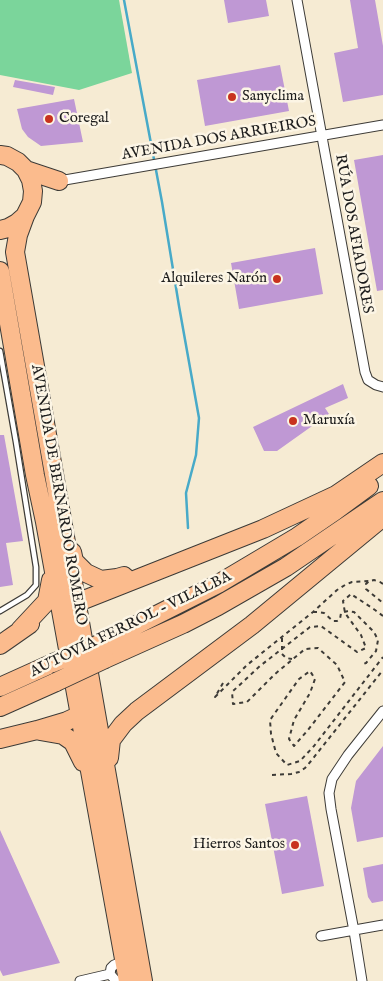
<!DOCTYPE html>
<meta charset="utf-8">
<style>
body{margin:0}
canvas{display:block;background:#f6ebd3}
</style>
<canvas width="383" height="981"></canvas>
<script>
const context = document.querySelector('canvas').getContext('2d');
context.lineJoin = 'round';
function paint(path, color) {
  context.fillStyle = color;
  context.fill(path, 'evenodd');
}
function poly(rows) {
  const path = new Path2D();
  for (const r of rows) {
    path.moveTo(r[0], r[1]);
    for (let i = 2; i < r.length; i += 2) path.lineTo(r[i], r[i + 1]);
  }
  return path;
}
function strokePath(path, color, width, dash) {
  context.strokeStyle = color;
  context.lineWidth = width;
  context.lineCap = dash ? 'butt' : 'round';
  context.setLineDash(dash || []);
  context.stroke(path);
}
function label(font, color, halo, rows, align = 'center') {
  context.font = font + ' "IM FELL English",serif';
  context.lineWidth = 5;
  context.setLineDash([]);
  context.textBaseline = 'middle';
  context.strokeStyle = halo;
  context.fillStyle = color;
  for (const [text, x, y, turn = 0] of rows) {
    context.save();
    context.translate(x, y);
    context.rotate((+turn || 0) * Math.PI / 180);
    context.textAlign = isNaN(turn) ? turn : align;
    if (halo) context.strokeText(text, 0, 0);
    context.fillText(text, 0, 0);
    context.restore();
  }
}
const green = poly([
 [0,0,119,0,132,73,79,90,0,75]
]);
const stream = poly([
 [124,0,162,202,179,306,199,418,196,455,186,493,188,528]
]);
const building = poly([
 [224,0,266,0,269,16,228,23],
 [350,0,375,0,383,46,383,95,343,102,334,53,358,48],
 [280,65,289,111,205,126,197,80],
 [15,80,55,87,53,95,13,87],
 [74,99,83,142,41,146,28,137,22,129,17,109],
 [383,155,383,290,377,291,354,160],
 [315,248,323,294,239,309,231,263],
 [343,384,348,398,325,408,329,414,277,451,264,451,253,427],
 [0,435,4,435,23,541,6,543,13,585,0,587],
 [383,746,383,837,357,842,351,808,356,781],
 [307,796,324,886,282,894,265,804],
 [0,830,60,963,3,976,0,970],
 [383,864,383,901,372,903,368,897,363,868]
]);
const path = poly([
 [383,584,380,582,374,580,369,581,366,584,366,589,383,603],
 [313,612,318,612,324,613,333,621,337,621,340,619,341,613,348,611,354,612,374,632,378,640,376,651,366,663,361,665],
 [383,616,375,610,351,594,343,601,345,613,361,635,366,648,357,652,321,626,310,627,260,666,232,692,233,704,247,702,275,674,305,649,318,648,337,665,345,682,308,730,294,746,289,739,294,720,310,693,315,679,310,671,299,679,270,720,271,734,276,753,287,765,300,761,314,746,383,657],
 [282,638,282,654,286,658,292,659],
 [223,683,215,697,247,665,313,612,337,590,345,585,352,582,369,581],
 [272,775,291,774,299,772,305,768,311,761,383,670]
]);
const lane = poly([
 [0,351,16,442,36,567,36,585,27,595,0,611]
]);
const street = poly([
 [297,0,365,372,368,380,376,385,383,387],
 [59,181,383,125],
 [321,936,383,925],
 [80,981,110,974],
 [116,981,110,974,111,968,114,965,119,963,126,963],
 [362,981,354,931,331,809,329,793,332,779,348,755,383,711]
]);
const highway = poly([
 [0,155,7,156,18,162,26,170,31,180,33,191,32,202,25,216,17,223,8,228,0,230],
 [26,170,59,181],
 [25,216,18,235,15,252,143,981],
 [0,271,35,475,45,522,128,981],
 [72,552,74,561,86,573,101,580,117,578,124,576],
 [71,611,81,601,263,529,336,495,383,463],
 [20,630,47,601,51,580],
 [0,645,30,624],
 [97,645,218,584,297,537,335,511,369,486],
 [105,659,183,624,218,606,286,567,383,501],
 [0,687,53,663],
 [0,707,56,682],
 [40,731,63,735,73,742,83,762],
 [0,739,37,730,67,721,80,715,84,711,87,707],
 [109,758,111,740,123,724,137,711,252,625,383,517]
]);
const highwayBridge = poly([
 [53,663,97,645],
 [56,682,105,659]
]);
const markers = [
 [232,97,5,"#c8321e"],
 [49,119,5,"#c8321e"],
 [277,279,5,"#c8321e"],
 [293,421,5,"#c8321e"],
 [295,845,5,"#c8321e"]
];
const poiNames = [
 ["Sanyclima",242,97],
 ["Coregal",59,119],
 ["Alquileres Narón",267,279,"right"],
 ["Maruxía",303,421],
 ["Hierros Santos",285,845,"right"]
];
const streetNames = [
 ["AVENIDA DOS ARRIEIROS",219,139,-10],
 ["RÚA DOS AFIADORES",353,234,80],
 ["AVENIDA DE BERNARDO ROMERO",58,495,80],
 ["AUTOVÍA FERROL - VILALBA",131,625,-26]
];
paint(green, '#7bd59b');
strokePath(stream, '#48aac8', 2.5);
paint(building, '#bf98d4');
strokePath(lane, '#3d3b37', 7);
strokePath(street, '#3d3b37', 11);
strokePath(highway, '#3d3b37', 20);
strokePath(path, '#3d3b37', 2, [4, 4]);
strokePath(lane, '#fff', 4.5);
strokePath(street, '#fff', 9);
strokePath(highway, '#fbbb8d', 18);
strokePath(highwayBridge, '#3d3b37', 20, []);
strokePath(highwayBridge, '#fbbb8d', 18);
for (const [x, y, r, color] of markers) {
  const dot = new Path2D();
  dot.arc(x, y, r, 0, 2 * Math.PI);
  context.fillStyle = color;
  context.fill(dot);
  strokePath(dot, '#fcf5e5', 2);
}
label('15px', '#1c1c1c', '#fcf5e5', poiNames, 'left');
label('15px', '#1c1c1c', '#fcf5e5', streetNames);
</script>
